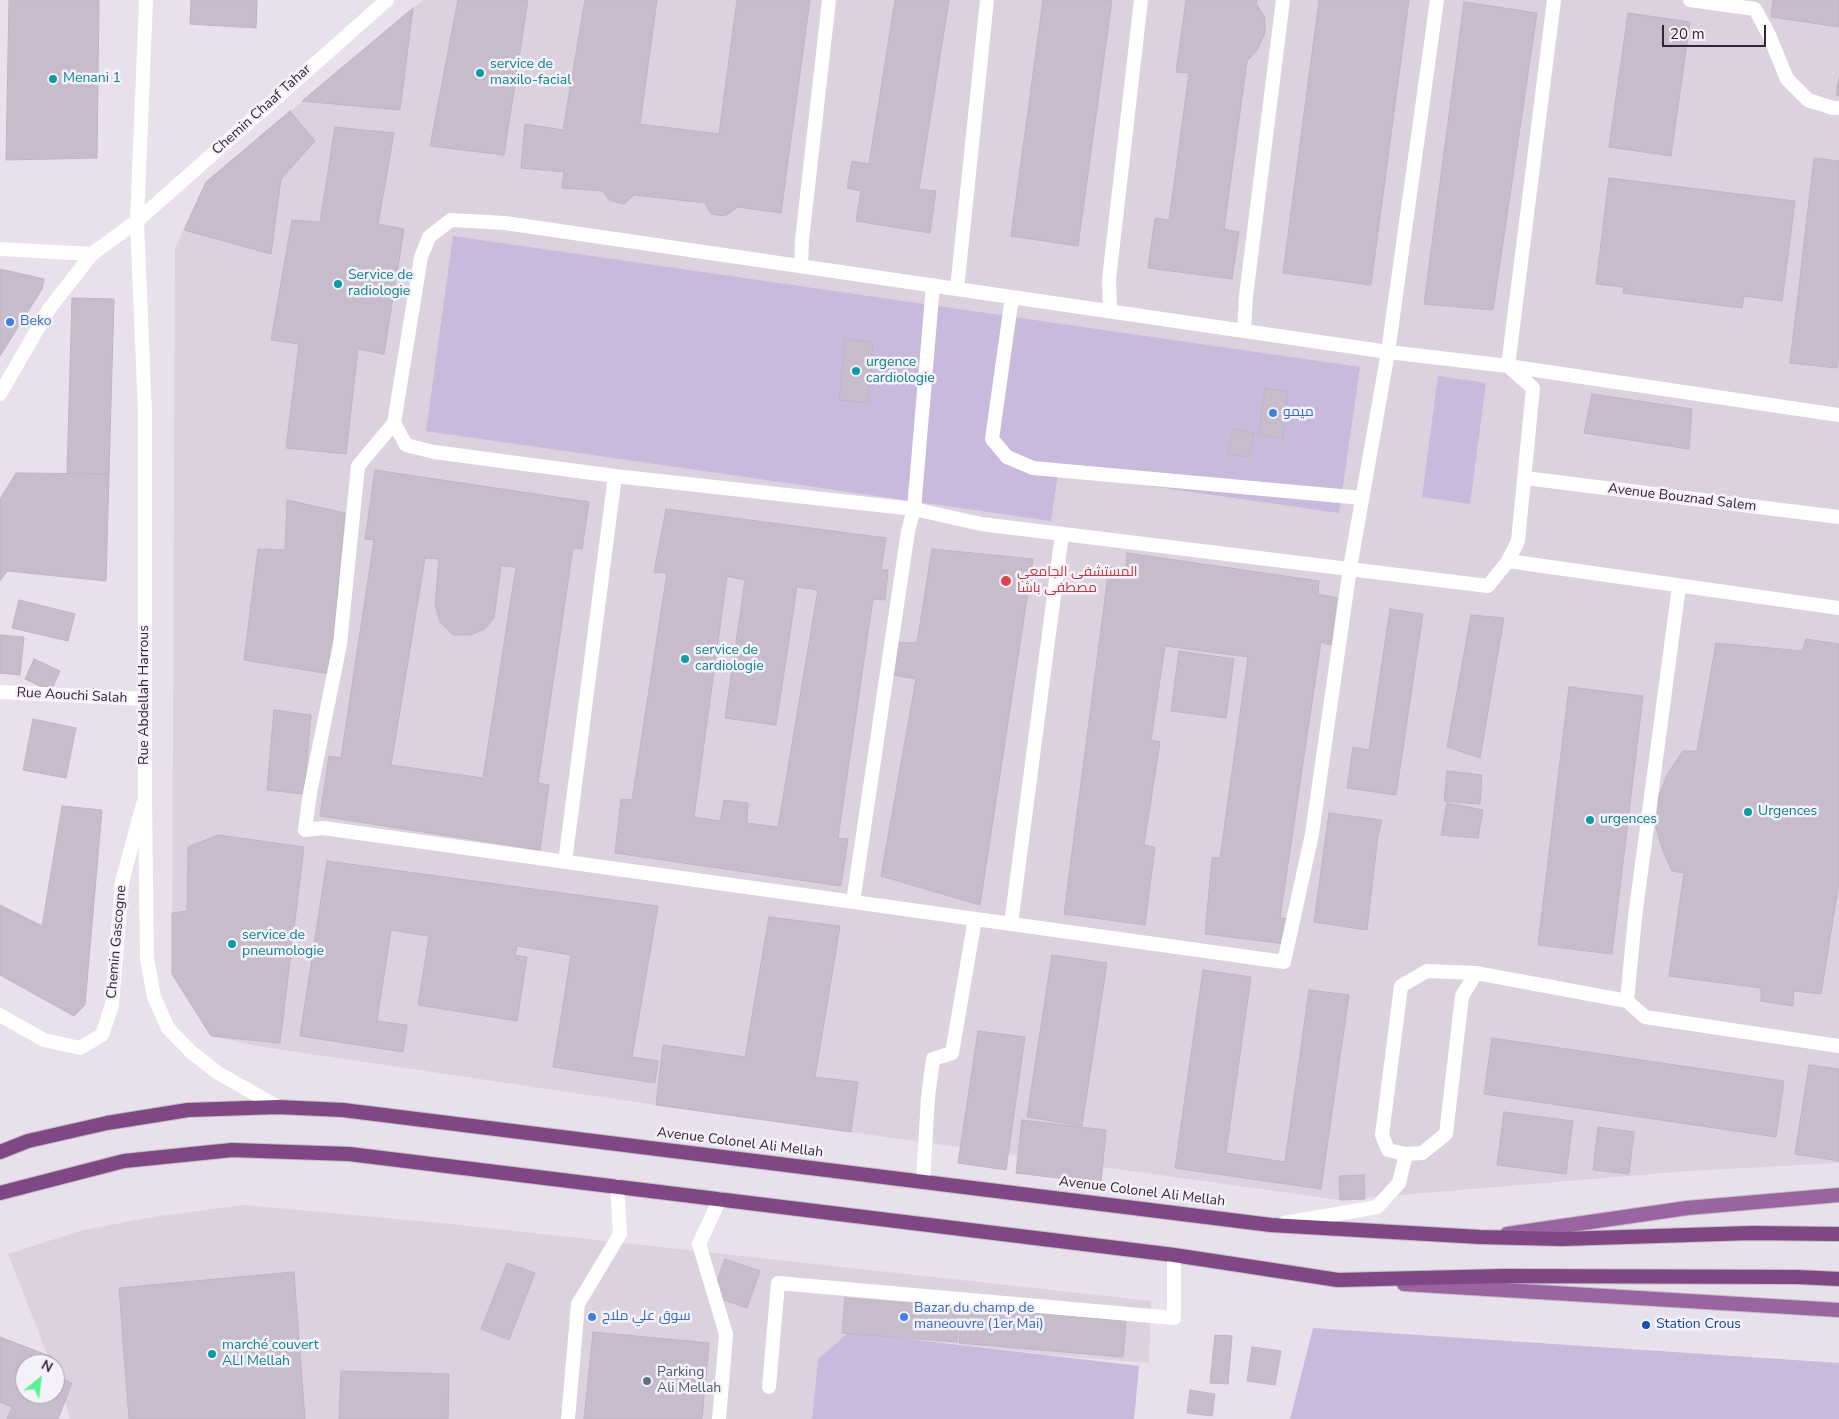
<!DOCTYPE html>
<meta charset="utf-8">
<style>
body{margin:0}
#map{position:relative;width:1839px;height:1419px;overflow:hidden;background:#e8e0eb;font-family:"Nunito Sans",sans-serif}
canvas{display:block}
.north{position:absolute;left:15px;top:1354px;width:50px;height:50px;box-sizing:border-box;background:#f5f1f8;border:1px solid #a99ead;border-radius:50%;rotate:29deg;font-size:14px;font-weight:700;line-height:20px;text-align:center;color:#38213c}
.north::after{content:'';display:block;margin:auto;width:18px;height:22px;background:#57f393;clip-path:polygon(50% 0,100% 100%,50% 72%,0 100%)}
.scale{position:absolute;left:1662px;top:25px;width:104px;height:22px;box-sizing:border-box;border:2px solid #38213c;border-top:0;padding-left:6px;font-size:15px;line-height:18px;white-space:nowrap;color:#38213c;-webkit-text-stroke:4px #f5f1f8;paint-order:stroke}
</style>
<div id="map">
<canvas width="1839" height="1419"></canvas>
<div class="north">N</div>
<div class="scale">20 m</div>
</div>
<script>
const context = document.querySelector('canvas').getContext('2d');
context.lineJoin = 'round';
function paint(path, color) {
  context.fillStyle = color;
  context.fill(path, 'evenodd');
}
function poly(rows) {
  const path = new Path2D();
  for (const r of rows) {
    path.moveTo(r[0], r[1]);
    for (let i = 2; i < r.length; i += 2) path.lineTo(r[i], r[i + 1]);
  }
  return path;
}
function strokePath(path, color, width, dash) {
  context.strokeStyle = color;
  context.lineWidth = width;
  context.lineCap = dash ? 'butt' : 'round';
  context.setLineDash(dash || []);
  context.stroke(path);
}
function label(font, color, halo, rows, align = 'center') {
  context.font = font + ' "Nunito Sans",Cairo,sans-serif';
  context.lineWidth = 5;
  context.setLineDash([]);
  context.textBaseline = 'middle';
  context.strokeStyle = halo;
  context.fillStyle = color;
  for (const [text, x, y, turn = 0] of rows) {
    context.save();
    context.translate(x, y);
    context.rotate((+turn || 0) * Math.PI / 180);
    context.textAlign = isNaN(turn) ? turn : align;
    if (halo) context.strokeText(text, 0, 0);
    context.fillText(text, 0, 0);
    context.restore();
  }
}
const built = poly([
 [423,0,1839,0,1839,1163,1688,1171,1340,1200,656,1105,257,1046,211,1036,172,974,175,248,206,182],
 [244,1205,451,1224,1151,1301,1149,1363,1062,1356,849,1332,818,1359,812,1419,70,1419,63,1393,55,1373,55,1364,51,1364,8,1254,80,1231,146,1218],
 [0,1372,32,1419,0,1419]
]);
const green = poly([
 [453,236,1360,367,1339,513,1058,473,1051,521,426,431],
 [1438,376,1486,383,1470,504,1422,497],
 [1313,1328,1839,1363,1839,1419,1290,1419],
 [849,1332,1139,1366,1134,1419,812,1419,818,1359]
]);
const building = poly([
 [9,0,99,0,97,158,6,160,9,0],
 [191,0,257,0,256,28,190,24,191,0],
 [458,0,528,0,504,155,430,146,458,0],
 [585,0,657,0,640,124,719,134,737,0,810,0,781,213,738,207,725,216,711,214,705,203,634,195,624,204,609,200,603,191,562,188,564,172,521,168,525,124,563,130,585,0],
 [895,0,949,0,919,189,936,191,930,233,856,221,861,191,847,188,852,161,869,164,895,0],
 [1043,0,1112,0,1078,246,1011,236,1043,0],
 [1186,0,1257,0,1256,3,1265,18,1265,33,1257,50,1247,61,1224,229,1239,232,1232,279,1148,268,1155,218,1169,220,1189,73,1176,72,1186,0],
 [1319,0,1409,0,1371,285,1283,273,1319,0],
 [1773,0,1839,0,1839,27,1771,17,1773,0],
 [1464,2,1537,13,1493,310,1424,304,1464,2],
 [413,8,400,110,302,101,413,8],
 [1628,13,1690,22,1671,156,1609,147,1628,13],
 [1839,77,1839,96,1836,95,1839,77],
 [290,111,315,141,281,179,271,254,184,230,206,182,290,111],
 [335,127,394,133,378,224,404,229,384,354,358,349,346,454,286,448,299,344,271,340,292,220,320,222,335,127],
 [1814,158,1839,161,1839,352,1837,368,1790,363,1814,158],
 [1609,178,1795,201,1782,301,1744,296,1742,308,1623,293,1624,287,1596,284,1609,178],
 [0,269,44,279,42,289,0,356,0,269],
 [72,298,114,299,109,474,67,473,72,298],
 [845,339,873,342,868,403,839,400,845,339],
 [1265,388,1287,392,1283,439,1259,434,1265,388],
 [1592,394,1692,409,1689,449,1584,433,1592,394],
 [1233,429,1254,433,1249,457,1228,454,1233,429],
 [375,470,589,502,582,549,573,548,538,783,549,785,540,850,320,816,329,756,341,758,374,540,365,539,375,470],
 [425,558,439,559,435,604,440,622,453,635,470,635,485,629,494,618,501,566,516,567,483,778,391,765,425,558],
 [16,473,109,474,106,581,7,571,0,581,0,499,16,473],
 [287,500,345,513,330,674,244,660,258,549,285,550,287,500],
 [666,509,886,538,881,570,888,570,885,600,873,599,838,838,848,839,841,886,615,853,621,799,632,800,667,573,654,572,666,509],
 [727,576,745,580,725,718,776,725,797,587,818,590,778,827,747,823,748,803,724,800,720,821,694,817,727,576],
 [932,549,1033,559,980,905,881,876,916,679,887,674,894,642,917,643,932,549],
 [1127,553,1319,581,1318,594,1337,598,1331,645,1321,642,1280,918,1288,919,1286,944,1205,934,1212,858,1220,858,1248,657,1165,646,1151,740,1160,742,1144,845,1155,847,1145,925,1064,914,1109,567,1126,568,1127,553],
 [19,600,75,614,68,641,12,628,19,600],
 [1390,609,1423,614,1396,795,1347,788,1353,747,1369,750,1390,609],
 [1471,615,1504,618,1480,758,1447,747,1471,615],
 [0,635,24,637,20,675,0,673,0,635],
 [1806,639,1839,644,1839,882,1821,994,1794,991,1793,1006,1761,1001,1761,988,1669,976,1684,873,1672,871,1663,851,1656,828,1659,796,1668,773,1683,751,1697,751,1716,643,1802,651,1806,639],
 [1179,651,1234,659,1226,718,1171,711,1179,651],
 [34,659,60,671,51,691,25,679,34,659],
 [1569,687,1643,696,1612,954,1538,945,1569,687],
 [274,710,311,715,304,794,267,790,274,710],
 [33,719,76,728,66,778,23,770,33,719],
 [1447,771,1482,775,1480,804,1444,801,1447,771],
 [1447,803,1483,810,1478,838,1441,835,1447,803],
 [62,806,102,810,85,1005,74,1016,0,975,0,905,42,926,62,806],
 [1329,813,1382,820,1378,835,1367,930,1314,922,1329,813],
 [218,835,304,847,280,1043,211,1036,172,974,172,913,187,911,188,847,218,835],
 [327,861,658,906,632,1057,658,1061,655,1083,553,1067,571,955,517,946,515,955,527,957,517,1021,418,1005,429,936,391,930,377,1021,407,1025,403,1052,300,1036,327,861],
 [769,917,840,926,815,1077,858,1082,851,1132,656,1105,663,1045,745,1057,769,917],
 [1052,955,1107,963,1082,1126,1027,1117,1052,955],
 [1203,970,1251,977,1226,1153,1285,1162,1309,990,1349,995,1321,1189,1175,1168,1203,970],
 [978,1031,1025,1037,1006,1170,958,1163,978,1031],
 [1492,1038,1784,1081,1776,1137,1484,1094,1492,1038],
 [1809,1065,1839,1069,1839,1161,1795,1154,1809,1065],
 [1504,1112,1573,1121,1566,1174,1497,1165,1504,1112],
 [1022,1120,1106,1130,1101,1183,1016,1173,1022,1120],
 [1598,1127,1634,1132,1629,1174,1593,1170,1598,1127],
 [1364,1175,1365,1199,1340,1200,1339,1176,1364,1175],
 [725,1259,760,1271,747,1308,712,1296,725,1259],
 [507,1263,535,1273,509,1340,481,1329,507,1263],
 [294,1272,305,1419,129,1419,119,1288,294,1272],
 [845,1298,960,1307,957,1342,842,1333,845,1298],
 [962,1307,1126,1321,1123,1357,959,1343,962,1307],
 [593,1332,709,1343,702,1419,584,1419,593,1332],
 [1215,1335,1232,1336,1228,1384,1210,1383,1215,1335],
 [0,1337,52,1357,49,1364,25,1364,25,1394,55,1394,55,1377,72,1383,58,1419,7,1419,12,1407,0,1402,0,1337],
 [1252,1347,1281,1351,1275,1385,1247,1381,1252,1347],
 [341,1371,449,1374,448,1419,339,1419,341,1371],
 [1190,1390,1215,1394,1212,1416,1187,1413,1190,1390]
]);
const service = poly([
 [1690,0,1755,9,1769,35,1787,79,1808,100,1833,108,1839,108],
 [801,266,802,240,829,0],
 [957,289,987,0],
 [1012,297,992,439,1007,457,1033,468,1362,498],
 [1110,311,1109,279,1141,0],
 [1244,331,1246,296,1283,0],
 [1508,366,1533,388,1518,541,1508,561,1488,586,981,524,914,509,615,476,434,452,406,445,394,423,421,257,429,237,451,220,505,223,1388,352,1508,366,1839,415],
 [1508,366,1554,0],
 [394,423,358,466,340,644,310,793,305,830,323,828,1284,962,1312,834,1350,568,1388,352,1437,0],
 [1525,478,1839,517],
 [1508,561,1839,608],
 [1679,586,1635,917,1627,1001,1645,1017,1839,1046],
 [565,862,615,476],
 [853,902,908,531,914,509,933,285],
 [1011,924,1062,534],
 [1476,973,1427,971,1401,986,1382,1135,1388,1150,1406,1154,1422,1153,1446,1134,1462,996,1476,973,1627,1001],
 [923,1181,928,1097,933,1059,952,1053,975,919],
 [1284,1223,1377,1207,1399,1183,1406,1154],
 [769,1387,778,1283,1174,1318,1174,1255],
 [568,1419,578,1304,620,1234,617,1186],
 [719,1419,726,1334,699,1244,720,1199]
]);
const minor = poly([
 [0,249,92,254],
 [0,394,49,309,92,254,137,221,387,0],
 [0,692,145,699],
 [0,1015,44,1040,80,1048,102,1035,112,1005,122,882,143,804]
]);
const tertiary = poly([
 [146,0,137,221,145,414,145,798,147,958,154,997,168,1028,191,1052,218,1073,278,1107]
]);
const primary = poly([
 [1507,1234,1687,1208,1839,1195],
 [1404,1284,1839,1310]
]);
const trunk = poly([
 [0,1152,28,1141,107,1123,188,1110,278,1107,343,1110,1271,1225,1480,1237,1562,1239,1751,1233,1839,1234],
 [0,1193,124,1161,232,1150,349,1154,1174,1255,1338,1280,1503,1276,1797,1277,1839,1279]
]);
const markers = [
 [480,73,5,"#0f9aa8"],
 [53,79,5,"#0f9aa8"],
 [338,284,5,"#0f9aa8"],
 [10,322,5,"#3f7fe0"],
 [856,371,5,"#0f9aa8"],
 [1273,413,5,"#3f7fe0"],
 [1006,581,6,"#e0444e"],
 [685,659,5,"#0f9aa8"],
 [1748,812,5,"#0f9aa8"],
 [1590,820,5,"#0f9aa8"],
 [232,944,5,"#0f9aa8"],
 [592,1317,5,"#3f7fe0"],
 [904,1317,5,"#3f7fe0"],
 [1646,1325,5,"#1a4fb4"],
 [212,1354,5,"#0f9aa8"],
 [647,1381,5,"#5c6f8a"]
];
const cultureNames = [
 ["service de",490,65],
 ["maxilo-facial",490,81],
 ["Menani 1",63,79],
 ["Service de",348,276],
 ["radiologie",348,292],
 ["urgence",866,363],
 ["cardiologie",866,379],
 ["service de",695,651],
 ["cardiologie",695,667],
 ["Urgences",1758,812],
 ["urgences",1600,820],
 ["service de",242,936],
 ["pneumologie",242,952],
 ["marché couvert",222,1346],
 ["ALI Mellah",222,1362]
];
const streetNames = [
 ["Chemin Chaaf Tahar",262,110,-42],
 ["Avenue Bouznad Salem",1682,498,7],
 ["Rue Abdellah Harrous",145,695,-90],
 ["Rue Aouchi Salah",72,696,3],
 ["Chemin Gascogne",117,942,-85],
 ["Avenue Colonel Ali Mellah",740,1143,7],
 ["Avenue Colonel Ali Mellah",1142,1192,7]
];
const shopNames = [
 ["Beko",20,322],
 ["ميمو",1283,413],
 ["Bazar du champ de",914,1309],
 ["maneouvre (1er Mai)",914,1325],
 ["سوق علي ملاح",602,1317]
];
const healthNames = [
 ["المستشفى الجامعي",1017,573],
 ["مصطفى باشا",1017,589]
];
const transitNames = [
 ["Station Crous",1656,1325]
];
const serviceNames = [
 ["Parking",657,1373],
 ["Ali Mellah",657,1389]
];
paint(built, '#dbd1df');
paint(green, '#c8b9dd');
paint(building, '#c7bccc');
strokePath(building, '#c0b3c5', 1);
strokePath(primary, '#c3bcc4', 16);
strokePath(trunk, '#c3bcc4', 16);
strokePath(service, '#fff', 14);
strokePath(minor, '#fff', 14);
strokePath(tertiary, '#fff', 14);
strokePath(primary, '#9a64a1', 14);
strokePath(trunk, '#7f4884', 14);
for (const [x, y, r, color] of markers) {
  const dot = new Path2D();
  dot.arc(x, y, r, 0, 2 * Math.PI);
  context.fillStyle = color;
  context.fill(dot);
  strokePath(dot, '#f5f1f8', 2);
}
label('14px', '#0d838f', '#f5f1f8', cultureNames, 'left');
label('14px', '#38213c', '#f5f1f8', streetNames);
label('14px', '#366cbe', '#f5f1f8', shopNames, 'left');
label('14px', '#be3a42', '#f5f1f8', healthNames, 'left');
label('14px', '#164399', '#f5f1f8', transitNames, 'left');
label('14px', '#4e5e75', '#f5f1f8', serviceNames, 'left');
</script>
